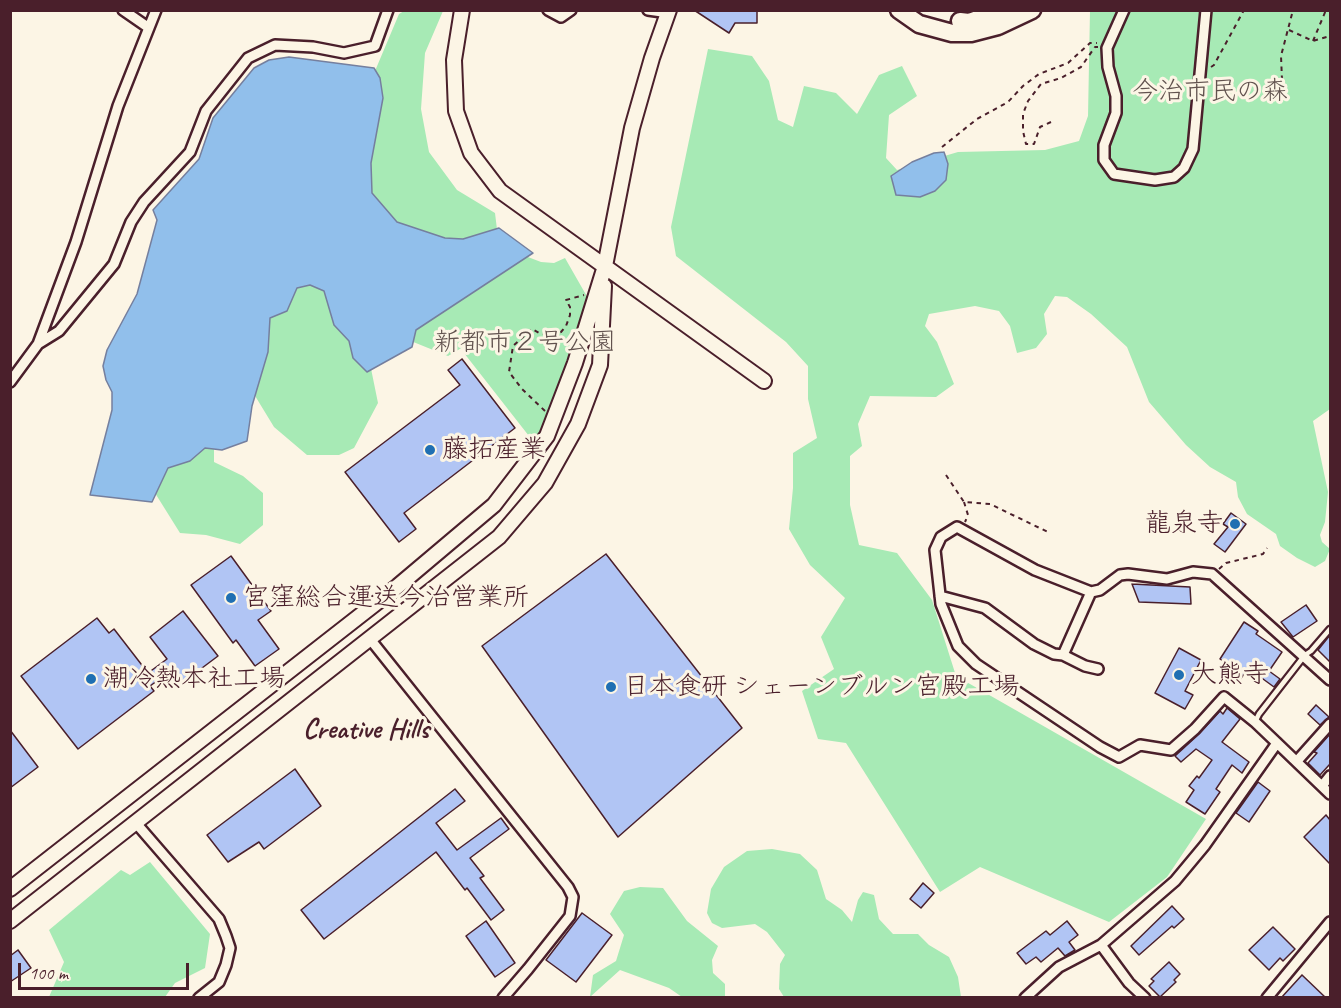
<!DOCTYPE html>
<meta charset="utf-8">
<style>
body{margin:0}
#map{position:relative;width:1341px;height:1008px;overflow:hidden;background:#fcf5e5;font-family:Caveat,sans-serif}
canvas{display:block}
.frame{position:absolute;inset:0;border:12px solid #4a1f2b;pointer-events:none}
.scale{position:absolute;left:18px;top:963px;width:171px;height:27px;box-sizing:border-box;border:3px solid #4a1f2b;border-top:0;padding-left:8px;font-size:18px;line-height:21px;white-space:nowrap;color:#4a1f2b;-webkit-text-stroke:4px #fcf5e5;paint-order:stroke}
</style>
<div id="map">
<canvas width="1341" height="1008"></canvas>
<div class="frame"></div>
<div class="scale">100 m</div>
</div>
<script>
const context = document.querySelector('canvas').getContext('2d');
context.lineJoin = 'round';
function paint(path, color) {
  context.fillStyle = color;
  context.fill(path, 'evenodd');
}
function poly(rows) {
  const path = new Path2D();
  for (const r of rows) {
    path.moveTo(r[0], r[1]);
    for (let i = 2; i < r.length; i += 2) path.lineTo(r[i], r[i + 1]);
  }
  return path;
}
function strokePath(path, color, width, dash) {
  context.strokeStyle = color;
  context.lineWidth = width;
  context.lineCap = dash ? 'butt' : 'round';
  context.setLineDash(dash || []);
  context.stroke(path);
}
function label(font, color, halo, rows, align = 'center') {
  context.font = font + ' Caveat,"Klee One",sans-serif';
  context.lineWidth = 6;
  context.setLineDash([]);
  context.textBaseline = 'middle';
  context.strokeStyle = halo;
  context.fillStyle = color;
  for (const [text, x, y, turn = 0] of rows) {
    context.save();
    context.translate(x, y);
    context.rotate((+turn || 0) * Math.PI / 180);
    context.textAlign = isNaN(turn) ? turn : align;
    if (halo) context.strokeText(text, 0, 0);
    context.fillText(text, 0, 0);
    context.restore();
  }
}
const green = poly([
 [404,11,443,11,425,53,421,109,429,152,457,190,495,213,499,246,541,262,554,263,565,258,593,307,573,368,536,445,464,353,463,347,448,356,391,333,367,349,378,403,354,448,339,455,307,455,274,427,246,381,214,434,214,462,243,476,263,493,263,525,240,544,206,535,180,533,145,477,349,197,359,109,399,14],
 [1090,11,1330,11,1330,409,1313,421,1328,492,1325,522,1320,535,1322,542,1330,549,1325,561,1315,567,1297,558,1280,546,1276,534,1247,514,1238,497,1236,482,1210,467,1186,445,1149,402,1127,347,1091,314,1067,297,1055,296,1044,314,1047,334,1036,348,1017,353,1010,326,999,311,975,306,929,314,925,326,937,342,954,384,936,397,870,396,858,424,862,446,850,456,850,505,859,545,897,553,932,600,956,676,1206,819,1167,877,1109,922,980,867,940,892,846,743,818,739,802,691,834,669,821,637,845,598,810,565,789,529,793,488,793,453,817,438,808,399,808,366,786,342,676,256,671,227,708,49,752,56,769,81,778,120,793,127,804,86,836,93,857,114,879,75,902,66,917,96,889,115,886,158,897,170,958,152,1045,150,1079,141,1088,116],
 [772,849,800,854,817,870,826,899,842,910,852,922,858,900,863,892,874,895,879,919,893,934,918,934,929,945,949,957,958,977,961,997,784,997,779,989,780,964,785,955,767,932,755,924,722,928,712,923,707,913,711,889,724,867,747,851],
 [150,862,210,934,205,968,175,983,165,997,49,997,64,962,49,930,121,870,130,875],
 [640,887,663,888,687,921,718,946,712,960,713,973,725,984,725,997,682,997,669,988,620,970,590,997,593,975,616,961,624,935,610,914,624,891]
]);
const water = poly([
 [289,57,374,68,380,78,383,98,371,163,372,193,397,222,445,238,463,239,499,228,533,253,416,330,412,347,367,372,353,358,349,341,334,325,324,291,310,285,297,288,287,311,270,318,268,352,252,406,247,441,222,450,205,448,190,461,168,468,152,502,90,495,112,410,112,392,106,380,103,366,107,350,137,294,157,220,153,210,199,159,213,118,254,68,269,60,289,57],
 [944,152,948,164,946,180,935,191,920,197,896,195,891,176,912,162,934,153,944,152]
]);
const building = poly([
 [694,10,757,10,757,23,735,23,729,33,694,10],
 [462,359,515,428,404,513,416,529,399,542,345,472,460,385,448,370,462,359],
 [1231,513,1246,524,1225,552,1214,544,1228,527,1223,524,1231,513],
 [606,554,742,728,618,837,482,646,606,554],
 [231,556,271,611,258,620,279,649,255,666,236,640,233,643,191,585,231,556],
 [1132,584,1190,587,1191,604,1139,602,1132,584],
 [1306,605,1317,621,1293,637,1281,622,1306,605],
 [183,611,218,656,182,683,172,670,150,686,154,691,78,749,21,676,97,618,109,633,114,629,148,673,167,659,150,637,183,611],
 [1244,622,1258,631,1256,634,1282,652,1269,671,1280,679,1274,687,1248,668,1237,684,1223,675,1229,665,1220,659,1244,622],
 [1330,635,1330,662,1318,650,1330,635],
 [1179,648,1201,660,1185,691,1193,695,1185,709,1155,693,1179,648],
 [1316,705,1329,717,1320,725,1308,714,1316,705],
 [1227,708,1240,719,1222,742,1249,762,1242,773,1232,765,1216,789,1220,792,1205,814,1186,802,1194,790,1189,786,1197,776,1199,778,1212,760,1196,749,1181,762,1175,756,1199,734,1220,711,1223,714,1227,708],
 [10,730,38,767,10,788,10,730],
 [1330,734,1330,764,1320,775,1308,763,1317,753,1314,752,1330,734],
 [295,769,321,806,264,849,259,842,228,862,207,835,295,769],
 [1258,782,1270,791,1249,822,1236,813,1258,782],
 [455,789,465,801,436,823,457,850,501,818,509,829,470,858,484,876,480,878,504,910,491,920,467,888,465,890,436,852,324,939,301,910,455,789],
 [1326,815,1330,820,1330,864,1304,837,1326,815],
 [923,883,934,893,921,908,910,899,923,883],
 [1172,906,1184,919,1174,928,1172,926,1139,955,1131,946,1172,906],
 [582,913,612,935,576,982,546,960,582,913],
 [486,921,515,963,495,977,466,936,486,921],
 [1067,921,1078,935,1069,942,1075,950,1065,956,1058,948,1041,962,1036,957,1026,964,1017,953,1046,931,1050,935,1067,921],
 [1273,927,1295,949,1283,961,1280,958,1269,970,1249,950,1273,927],
 [18,950,31,968,10,982,10,956,18,950],
 [1169,962,1180,974,1174,980,1176,982,1160,997,1149,986,1154,981,1151,979,1169,962],
 [1302,975,1326,998,1281,998,1302,975]
]);
const path = poly([
 [1289,30,1313,41,1330,36],
 [1313,41,1326,10],
 [1211,67,1214,65,1244,10],
 [1282,80,1281,56,1293,10],
 [1051,122,1040,127,1034,144,1026,144,1023,131,1023,114,1028,101,1041,84,1061,78,1081,67,1095,47,1098,47],
 [942,147,977,119,1008,102,1023,86,1039,74,1068,63,1090,43,1097,43],
 [545,411,522,389,509,372,513,346,532,329,539,333,550,335,561,332,566,326,570,315,570,307,566,300,584,295],
 [946,475,964,502,990,504,1050,533],
 [964,502,968,515,965,522],
 [1219,569,1226,563,1263,554,1267,548]
]);
const lane = poly([
 [1255,722,1259,714,1305,655,1311,651,1330,629]
]);
const street = poly([
 [123,10,149,28],
 [548,10,561,17,571,10],
 [648,10,669,13],
 [1124,10,1107,48,1108,67,1116,96,1116,113,1104,145,1104,160,1114,174,1155,180,1174,177,1184,168,1193,149,1206,10],
 [38,344,59,331,114,264,131,222,144,202,190,152,206,111,248,58,275,45,313,47,344,53,375,46,388,10],
 [10,382,38,344,76,242,118,106,156,10],
 [940,596,985,608,1034,644,1054,654,1063,655,1085,666,1098,669],
 [370,639,568,887,573,897,570,916,528,969,503,998],
 [1063,655,1091,592],
 [1277,743,1255,722,1224,697,1195,729,1171,750,1140,745,1119,757,1100,747,976,664,958,646,941,604,935,550,941,537,957,527,1035,570,1091,592,1100,590,1120,575,1128,574,1167,579,1193,572,1212,574,1330,680],
 [1297,761,1330,724],
 [1322,786,1330,776],
 [135,822,219,919,226,936,230,948,226,965,219,982,199,998],
 [1101,945,1129,983,1145,998],
 [1025,998,1059,967,1101,945,1175,881,1205,845,1277,743,1330,794],
 [1267,998,1330,922]
]);
const secondary = poly([
 [462,10,454,60,456,111,471,153,500,191,764,381],
 [10,889,398,586,494,505,547,436,575,363,605,266,632,128,652,58,669,10],
 [10,921,499,537,545,483,578,424,600,365,604,286]
]);
const highway = poly([
 [899,10,919,24,952,33,971,33,998,26,1032,10],
 [960,21,969,22,1003,10]
]);
const markers = [
 [430,450,6,"#1f6fb2"],
 [1235,524,6,"#1f6fb2"],
 [231,598,6,"#1f6fb2"],
 [1179,675,6,"#1f6fb2"],
 [91,679,6,"#1f6fb2"],
 [611,687,6,"#1f6fb2"]
];
const parkNames = [
 ["今治市民の森",1210,92],
 ["新都市２号公園",525,343]
];
const poiNames = [
 ["藤拓産業",442,450],
 ["龍泉寺",1223,524,"right"],
 ["宮窪総合運送今治営業所",243,598],
 ["大熊寺",1191,675],
 ["潮冷熱本社工場",103,679],
 ["日本食研 シェーンブルン宮殿工場",623,687]
];
const quarterNames = [
 ["Creative Hills",366,731]
];
paint(green, '#a7eab5');
paint(water, '#91bfeb');
strokePath(water, '#757f9e', 1.5);
paint(building, '#b1c5f4');
strokePath(building, '#4a1f2b', 1.5);
strokePath(lane, '#4a1f2b', 9);
strokePath(street, '#4a1f2b', 14);
strokePath(secondary, '#4a1f2b', 18);
strokePath(highway, '#4a1f2b', 21);
strokePath(path, '#4a1f2b', 2, [4.5, 4.5]);
strokePath(lane, '#fcf5e5', 4.5);
strokePath(street, '#fcf5e5', 9);
strokePath(secondary, '#fcf5e5', 14);
strokePath(highway, '#fcf5e5', 16);
for (const [x, y, r, color] of markers) {
  const dot = new Path2D();
  dot.arc(x, y, r, 0, 2 * Math.PI);
  context.fillStyle = color;
  context.fill(dot);
  strokePath(dot, '#fcf5e5', 2);
}
label('26px', '#61524e', '#fcf5e5', parkNames);
label('26px', '#4a1f2b', '#fcf5e5', poiNames, 'left');
label('bold 28px', '#4a1f2b', '#fcf5e5', quarterNames);
</script>
